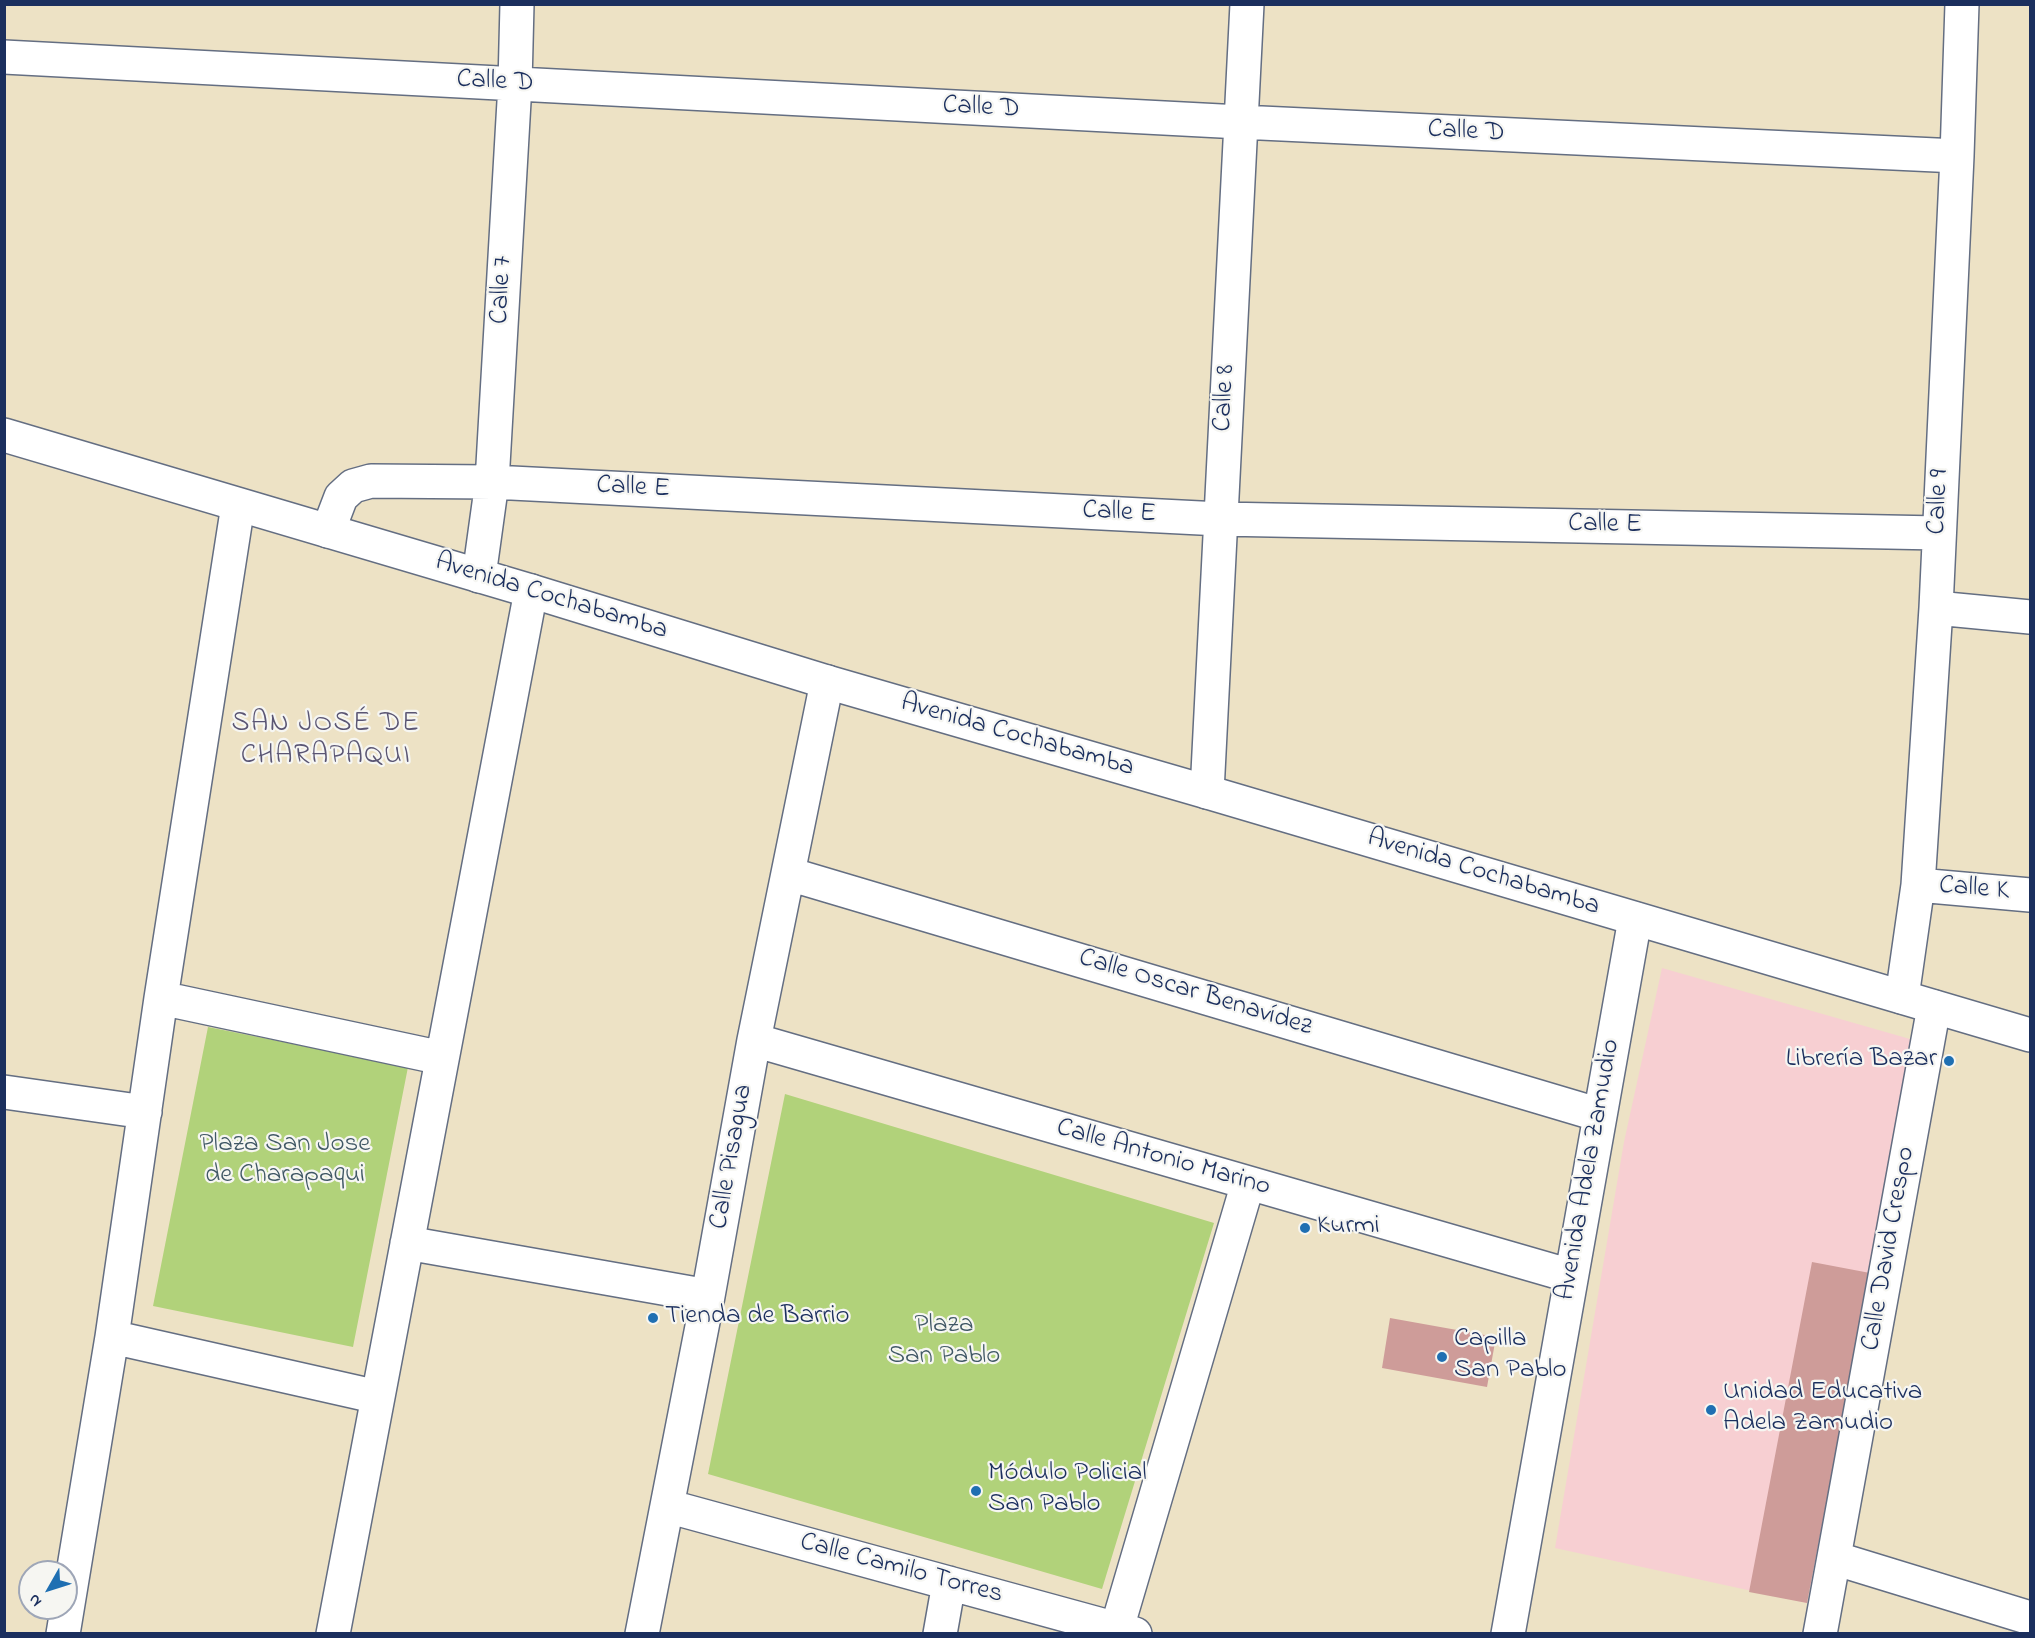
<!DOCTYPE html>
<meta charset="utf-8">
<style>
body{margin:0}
#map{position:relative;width:2035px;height:1638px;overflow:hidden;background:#ede2c5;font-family:"Indie Flower",sans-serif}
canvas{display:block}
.frame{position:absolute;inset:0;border:6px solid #1b2f5e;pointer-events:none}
.north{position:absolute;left:18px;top:1560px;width:60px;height:60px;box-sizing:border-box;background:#f6f6f2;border:2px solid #9ea6b7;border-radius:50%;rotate:231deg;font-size:16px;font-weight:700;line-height:24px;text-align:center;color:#1b2f5e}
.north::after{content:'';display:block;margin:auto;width:21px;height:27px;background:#1f6fb2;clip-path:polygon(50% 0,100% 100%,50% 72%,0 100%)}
</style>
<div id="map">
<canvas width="2035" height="1638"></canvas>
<div class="frame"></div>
<div class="north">N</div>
</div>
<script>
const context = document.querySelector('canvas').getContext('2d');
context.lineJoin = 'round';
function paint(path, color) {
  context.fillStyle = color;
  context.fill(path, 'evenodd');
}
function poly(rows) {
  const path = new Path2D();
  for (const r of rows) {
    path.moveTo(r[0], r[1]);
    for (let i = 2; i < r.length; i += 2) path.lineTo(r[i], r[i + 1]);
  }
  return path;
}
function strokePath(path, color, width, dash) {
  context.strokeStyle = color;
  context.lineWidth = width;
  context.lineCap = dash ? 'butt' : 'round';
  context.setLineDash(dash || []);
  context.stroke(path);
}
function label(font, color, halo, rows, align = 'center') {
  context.font = font + ' "Indie Flower",sans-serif';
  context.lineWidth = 4.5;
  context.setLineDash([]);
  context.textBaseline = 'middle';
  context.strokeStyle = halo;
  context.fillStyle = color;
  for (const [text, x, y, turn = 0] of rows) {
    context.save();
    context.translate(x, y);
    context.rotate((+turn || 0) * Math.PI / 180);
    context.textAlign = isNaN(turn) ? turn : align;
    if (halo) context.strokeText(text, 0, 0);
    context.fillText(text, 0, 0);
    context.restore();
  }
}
const built = poly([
 [1662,968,1917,1041,1807,1603,1555,1548,1624,1142]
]);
const green = poly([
 [208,1027,408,1067,353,1347,153,1306],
 [785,1094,1214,1223,1102,1589,708,1474]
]);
const building = poly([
 [1812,1262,1870,1273,1807,1603,1749,1592],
 [1390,1318,1496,1337,1487,1387,1382,1368]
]);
const street = poly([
 [4,57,1240,122,1957,156],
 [328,531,341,497,353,486,371,481,492,482,1220,519,1939,533],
 [479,576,492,482,515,84,517,4],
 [1936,608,2030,617],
 [1207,792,1247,4],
 [789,874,1600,1115],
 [1918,885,2030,895],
 [1902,997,1918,885,1936,608,1957,156,1962,4],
 [161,998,442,1058],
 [754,1040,1571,1276],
 [4,1092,145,1112],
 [407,1243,708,1296],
 [112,1337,378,1397],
 [667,1506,1135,1634],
 [1834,1558,2030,1618],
 [1117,1628,1248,1183],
 [63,1634,112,1337,161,998,238,505],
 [333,1634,531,591],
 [642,1634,708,1296,754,1040,827,682],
 [940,1634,949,1583],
 [1508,1634,1635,919],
 [1820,1634,1934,1007]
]);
const secondary = poly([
 [4,435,531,591,827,682,1207,792,2030,1035]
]);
const markers = [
 [1949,1061,6,"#1f6fb2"],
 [1305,1228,6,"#1f6fb2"],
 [653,1318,6,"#1f6fb2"],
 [1442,1357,6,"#1f6fb2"],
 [1711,1410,6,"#1f6fb2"],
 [976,1491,6,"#1f6fb2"]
];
const streetNames = [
 ["Calle D",495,83,3],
 ["Calle D",981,109,3],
 ["Calle D",1466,133,3],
 ["Calle 7",503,290,-87],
 ["Calle 8",1226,398,-87],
 ["Calle E",633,489,3],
 ["Calle 9",1940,502,-87],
 ["Calle E",1119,514,3],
 ["Calle E",1605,526,1],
 ["Avenida Cochabamba",551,598,17],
 ["Avenida Cochabamba",1017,737,16],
 ["Avenida Cochabamba",1483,874,17],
 ["Calle K",1974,890,5],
 ["Calle Oscar Benavídez",1195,994,17],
 ["Calle Pisagua",733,1157,-80],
 ["Calle Antonio Marino",1163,1159,16],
 ["Avenida Adela Zamudio",1590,1170,-80],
 ["Calle David Crespo",1890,1249,-80],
 ["Calle Camilo Torres",901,1570,15]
];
const poiNames = [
 ["Librería Bazar",1937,1061,"right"],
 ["Kurmi",1317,1228],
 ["Tienda de Barrio",665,1318],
 ["Capilla",1454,1341],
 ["San Pablo",1454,1372],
 ["Unidad Educativa",1723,1394],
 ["Adela Zamudio",1723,1425],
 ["Módulo Policial",988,1475],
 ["San Pablo",988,1506]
];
const parkNames = [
 ["Plaza San Jose",285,1146],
 ["de Charapaqui",285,1177],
 ["Plaza",944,1327],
 ["San Pablo",944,1358]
];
const neighbourhoodNames = [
 ["SAN JOSÉ DE",326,725],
 ["CHARAPAQUI",326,757]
];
paint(built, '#f7cfd2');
paint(green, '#b1d27a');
paint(building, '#ce9c99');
strokePath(street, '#646e82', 36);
strokePath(secondary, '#646e82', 36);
strokePath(street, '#fff', 33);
strokePath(secondary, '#fff', 33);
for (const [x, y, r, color] of markers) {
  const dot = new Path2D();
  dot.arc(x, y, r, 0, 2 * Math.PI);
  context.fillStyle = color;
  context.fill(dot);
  strokePath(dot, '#f6f6f2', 2);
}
label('27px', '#1b2f5e', '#f6f6f2', streetNames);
label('27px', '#1b2f5e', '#f6f6f2', poiNames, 'left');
label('27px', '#405865', '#f6f6f2', parkNames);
context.letterSpacing = '1.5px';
label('28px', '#5a5573', '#f6f6f2', neighbourhoodNames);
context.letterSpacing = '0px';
</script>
